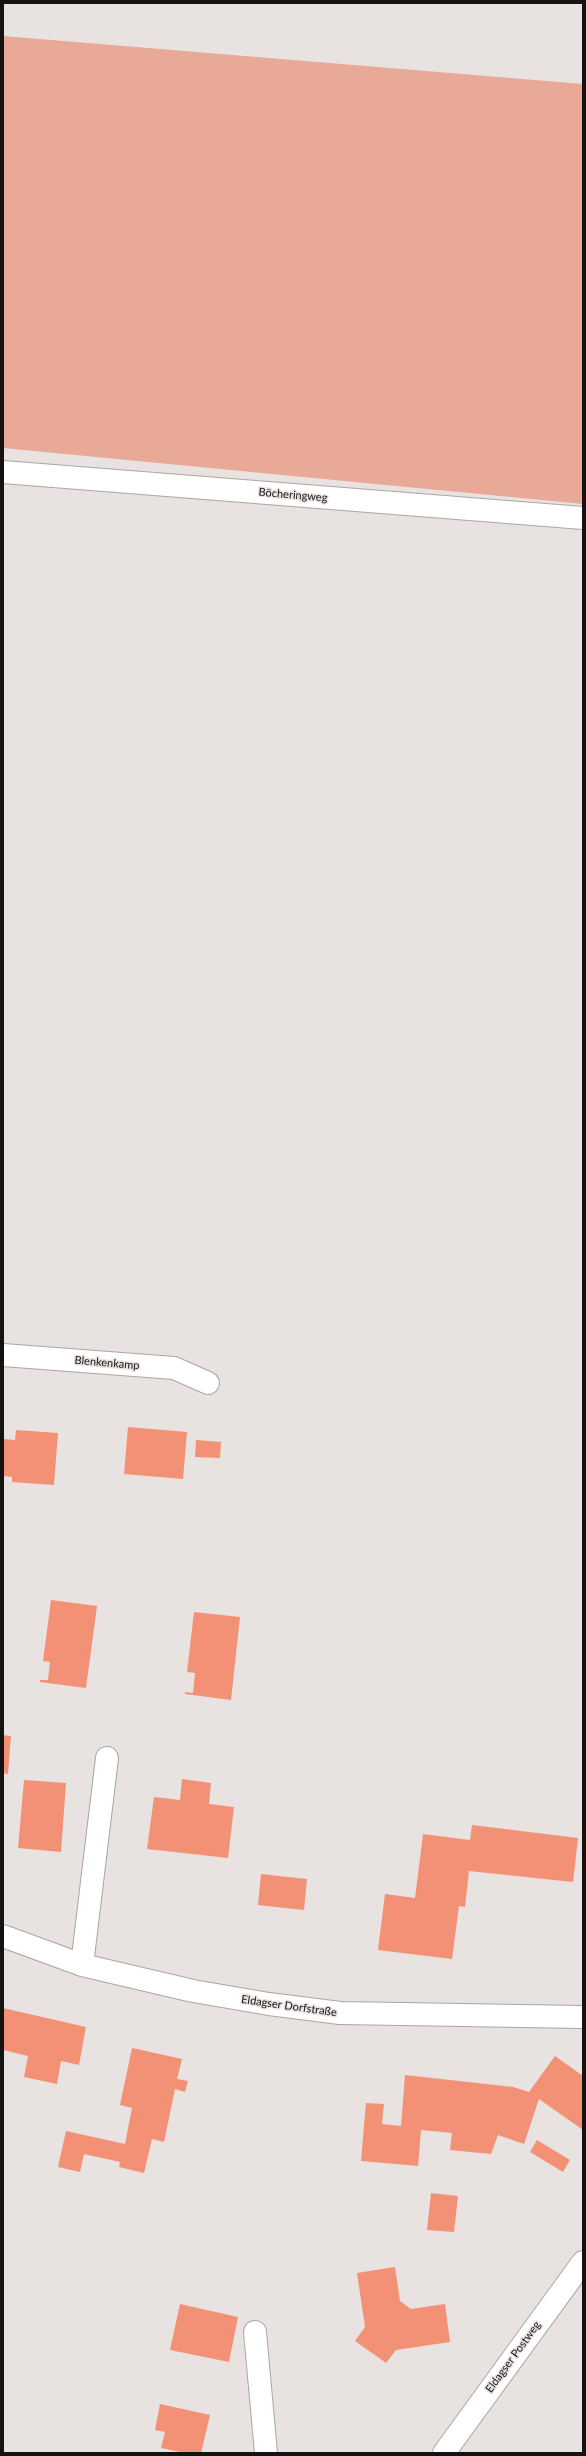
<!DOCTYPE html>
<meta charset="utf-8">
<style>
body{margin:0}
#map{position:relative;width:586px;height:2456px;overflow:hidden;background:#e8e2e0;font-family:Lato,sans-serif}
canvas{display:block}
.frame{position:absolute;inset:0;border:4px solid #151312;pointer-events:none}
</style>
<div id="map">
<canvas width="586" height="2456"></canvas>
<div class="frame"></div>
</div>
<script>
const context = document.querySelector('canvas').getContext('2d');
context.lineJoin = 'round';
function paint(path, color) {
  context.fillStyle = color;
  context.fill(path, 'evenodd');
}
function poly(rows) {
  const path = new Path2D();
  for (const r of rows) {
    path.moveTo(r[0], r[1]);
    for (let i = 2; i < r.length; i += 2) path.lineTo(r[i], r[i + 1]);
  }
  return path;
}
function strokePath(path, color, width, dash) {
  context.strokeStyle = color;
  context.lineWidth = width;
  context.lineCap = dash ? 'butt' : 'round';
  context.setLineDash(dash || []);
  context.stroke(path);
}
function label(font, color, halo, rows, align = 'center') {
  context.font = font + ' Lato,sans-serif';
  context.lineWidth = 3;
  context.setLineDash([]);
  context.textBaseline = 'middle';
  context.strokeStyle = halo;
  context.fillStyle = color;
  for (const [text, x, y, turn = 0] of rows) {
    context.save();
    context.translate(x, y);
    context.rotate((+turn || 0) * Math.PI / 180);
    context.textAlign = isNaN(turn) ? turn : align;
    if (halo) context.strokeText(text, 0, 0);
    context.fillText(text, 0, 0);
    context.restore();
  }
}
const green = poly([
 [3,36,583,84,583,504,3,448]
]);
const building = poly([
 [128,1427,187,1432,183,1479,124,1474],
 [16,1430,58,1433,54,1485,12,1482,12,1477,3,1476,3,1439,15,1440],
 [196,1440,221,1442,220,1458,195,1457],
 [51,1600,97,1606,86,1688,40,1682,40,1680,48,1680,50,1662,43,1661],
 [194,1612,240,1617,231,1700,185,1694,185,1692,193,1693,195,1673,187,1672],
 [3,1735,11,1736,8,1774,3,1773],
 [182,1779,211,1783,209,1804,234,1807,228,1858,147,1849,154,1797,180,1800],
 [24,1780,66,1783,61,1852,18,1848],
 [472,1825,578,1838,573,1882,469,1871,465,1907,459,1906,452,1959,378,1950,385,1894,415,1898,423,1834,470,1840],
 [261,1874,307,1879,304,1910,258,1905],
 [3,2008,86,2027,79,2065,61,2061,57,2084,24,2077,28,2056,3,2050],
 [132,2048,182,2059,177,2079,188,2081,185,2092,175,2089,164,2142,152,2139,144,2173,119,2167,120,2162,84,2154,80,2172,58,2167,66,2131,125,2144,132,2108,120,2105],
 [555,2056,583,2076,583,2130,539,2099,524,2144,498,2135,491,2154,450,2150,452,2133,421,2130,418,2166,361,2161,366,2103,384,2104,382,2124,401,2126,405,2075,513,2087,529,2092],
 [537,2140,570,2160,563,2172,530,2152],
 [431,2193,458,2196,454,2232,427,2230],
 [395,2267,400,2301,411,2309,445,2304,450,2342,396,2350,386,2363,355,2341,365,2327,357,2273],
 [180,2304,238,2317,229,2362,170,2350],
 [160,2404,210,2415,201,2453,185,2453,161,2448,165,2432,155,2430]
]);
const minor = poly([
 [3,472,583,518],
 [3,1355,174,1368,208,1383],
 [3,1936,82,1965,193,1991,269,2004,340,2013,583,2017],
 [82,1965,107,1758],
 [255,2332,266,2453],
 [444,2453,583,2262]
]);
const streetNames = [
 ["Böcheringweg",293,495,5],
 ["Blenkenkamp",107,1363,5],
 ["Eldagser Dorfstraße",289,2006,8],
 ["Eldagser Postweg",513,2357,-54]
];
paint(green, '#e8a997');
paint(building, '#f39176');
strokePath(minor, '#aba5a3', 24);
strokePath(minor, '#fff', 22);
label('11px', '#151312', '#e8e2e0', streetNames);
</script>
